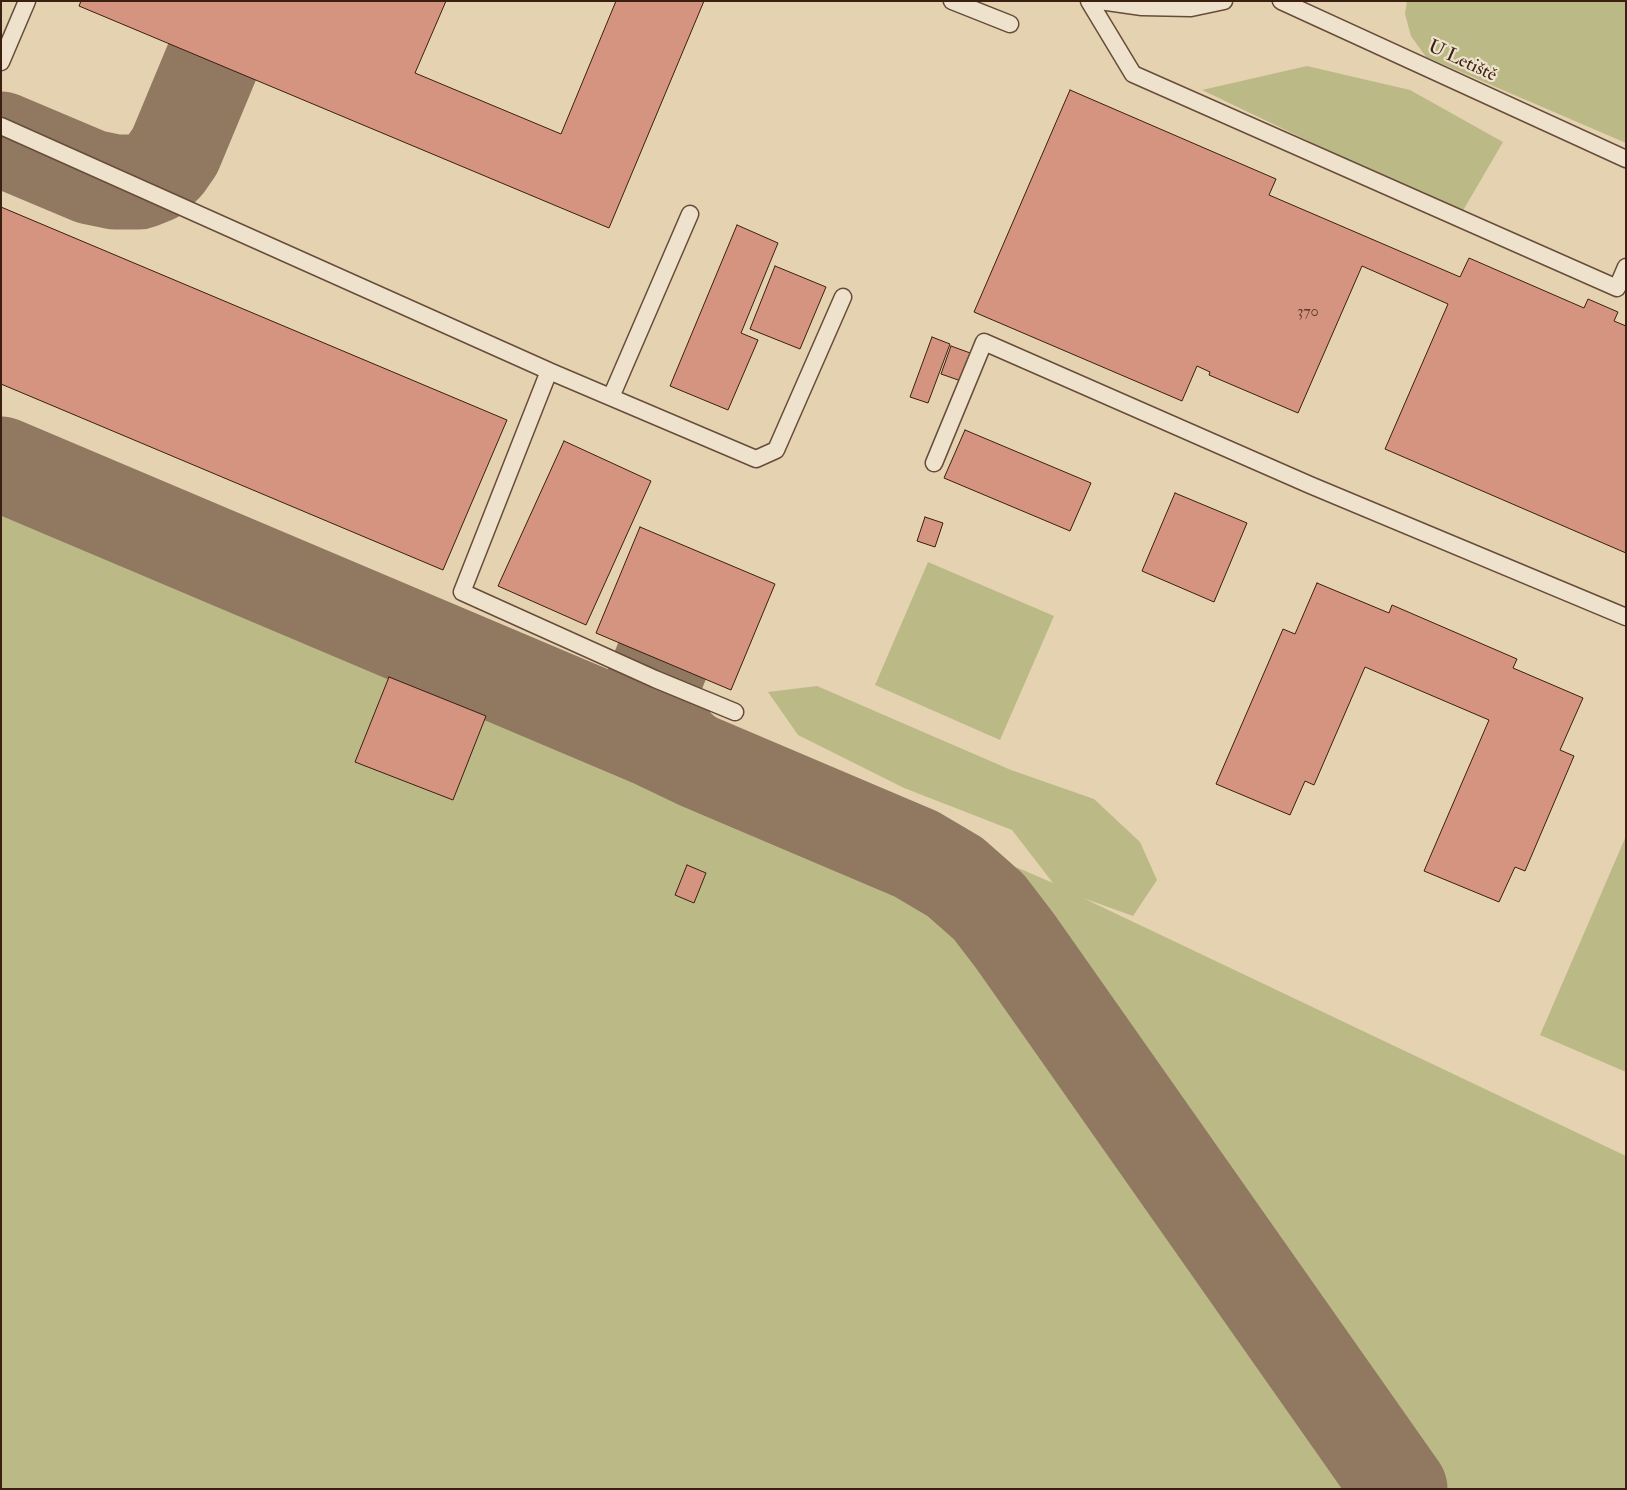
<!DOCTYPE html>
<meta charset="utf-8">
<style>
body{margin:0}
#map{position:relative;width:1627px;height:1490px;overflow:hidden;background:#e5d2b1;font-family:"IM FELL Double Pica",serif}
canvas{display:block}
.frame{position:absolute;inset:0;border:2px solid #3b1f11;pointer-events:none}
</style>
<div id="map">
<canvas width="1627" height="1490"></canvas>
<div class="frame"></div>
</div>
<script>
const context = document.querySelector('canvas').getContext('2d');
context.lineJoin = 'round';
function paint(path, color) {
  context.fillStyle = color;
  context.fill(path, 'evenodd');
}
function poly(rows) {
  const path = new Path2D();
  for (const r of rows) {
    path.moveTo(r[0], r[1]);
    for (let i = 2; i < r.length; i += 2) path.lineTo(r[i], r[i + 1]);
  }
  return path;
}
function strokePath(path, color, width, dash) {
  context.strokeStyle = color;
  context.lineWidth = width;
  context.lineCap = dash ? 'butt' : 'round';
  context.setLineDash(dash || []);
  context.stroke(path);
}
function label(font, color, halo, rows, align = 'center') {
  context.font = font + ' "IM FELL Double Pica",serif';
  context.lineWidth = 4.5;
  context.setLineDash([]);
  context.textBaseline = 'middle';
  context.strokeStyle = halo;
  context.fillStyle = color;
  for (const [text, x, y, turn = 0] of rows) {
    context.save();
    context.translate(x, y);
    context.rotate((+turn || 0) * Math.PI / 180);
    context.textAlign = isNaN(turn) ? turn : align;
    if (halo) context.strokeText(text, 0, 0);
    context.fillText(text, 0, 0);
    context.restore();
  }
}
const green = poly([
 [1407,1,1626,1,1626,143,1426,57,1411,36,1405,14],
 [1307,66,1410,90,1503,142,1461,214,1202,90],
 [1,511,922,901,954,928,996,982,1351,1489,1,1489],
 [928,562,1054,616,1000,740,875,685],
 [817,686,1011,770,1094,799,1140,842,1157,880,1133,916,1083,898,1626,1156,1626,1489,1448,1489,1059,938,1016,867,1053,883,1012,830,904,788,798,735,768,692],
 [1626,836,1626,1072,1540,1035]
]);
const taxiway = poly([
 [1,139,91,177,115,182,139,182,154,176,166,164,175,151,212,62],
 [1,464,651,739,697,761,916,854,955,877,989,907,1015,941,1400,1489],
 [662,661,653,684,651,698,655,714,659,722,676,746,688,756,697,761]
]);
const building = poly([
 [81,1,446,1,415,73,561,134,616,1,704,1,609,228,79,6,81,1],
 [1070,90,1276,179,1269,195,1460,277,1469,258,1584,308,1588,299,1618,312,1614,321,1626,326,1626,553,1385,449,1448,304,1362,266,1298,413,1209,375,1210,372,1197,366,1182,401,974,312,1070,90],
 [1,207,507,420,443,570,1,384,1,207],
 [737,225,778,243,741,333,758,340,728,410,670,386,737,225],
 [775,266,826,287,800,349,750,329,775,266],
 [932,337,950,344,928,403,910,397,932,337],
 [951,346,973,354,964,382,941,374,951,346],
 [965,430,1091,483,1070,531,944,478,965,430],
 [564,441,651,481,586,625,498,586,564,441],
 [1175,493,1247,523,1214,602,1142,571,1175,493],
 [925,517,943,523,935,547,917,541,925,517],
 [640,527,775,584,731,690,596,633,640,527],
 [1317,583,1389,613,1392,605,1517,659,1513,668,1583,698,1560,750,1574,756,1525,871,1515,867,1499,902,1424,871,1489,720,1365,667,1314,785,1305,781,1290,815,1216,784,1283,629,1295,634,1317,583],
 [389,677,486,716,453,800,355,762,389,677],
 [687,865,706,873,694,903,675,895,687,865]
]);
const service = poly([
 [952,1,1010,24],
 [1089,1,1133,74,1617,288,1626,267],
 [1100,1,1142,7,1191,8,1224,1],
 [1281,1,1626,159],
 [1,62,27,1],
 [1,126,549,371,462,592,655,679,735,712],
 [549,371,756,459,776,450,843,297],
 [611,397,690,214],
 [934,463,984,342,1310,485,1626,617]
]);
const numberNames = [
 ["370",1308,313]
];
const streetNames = [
 ["U Letiště",1462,62,25]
];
paint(green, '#bbba87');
strokePath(taxiway, '#907861', 95);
paint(building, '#d5947f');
strokePath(building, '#3b1f11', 1);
strokePath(service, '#664c39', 19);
strokePath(service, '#eee2cc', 16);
label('16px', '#623c2c', null, numberNames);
label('19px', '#3b1f11', '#eee2cc', streetNames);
</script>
